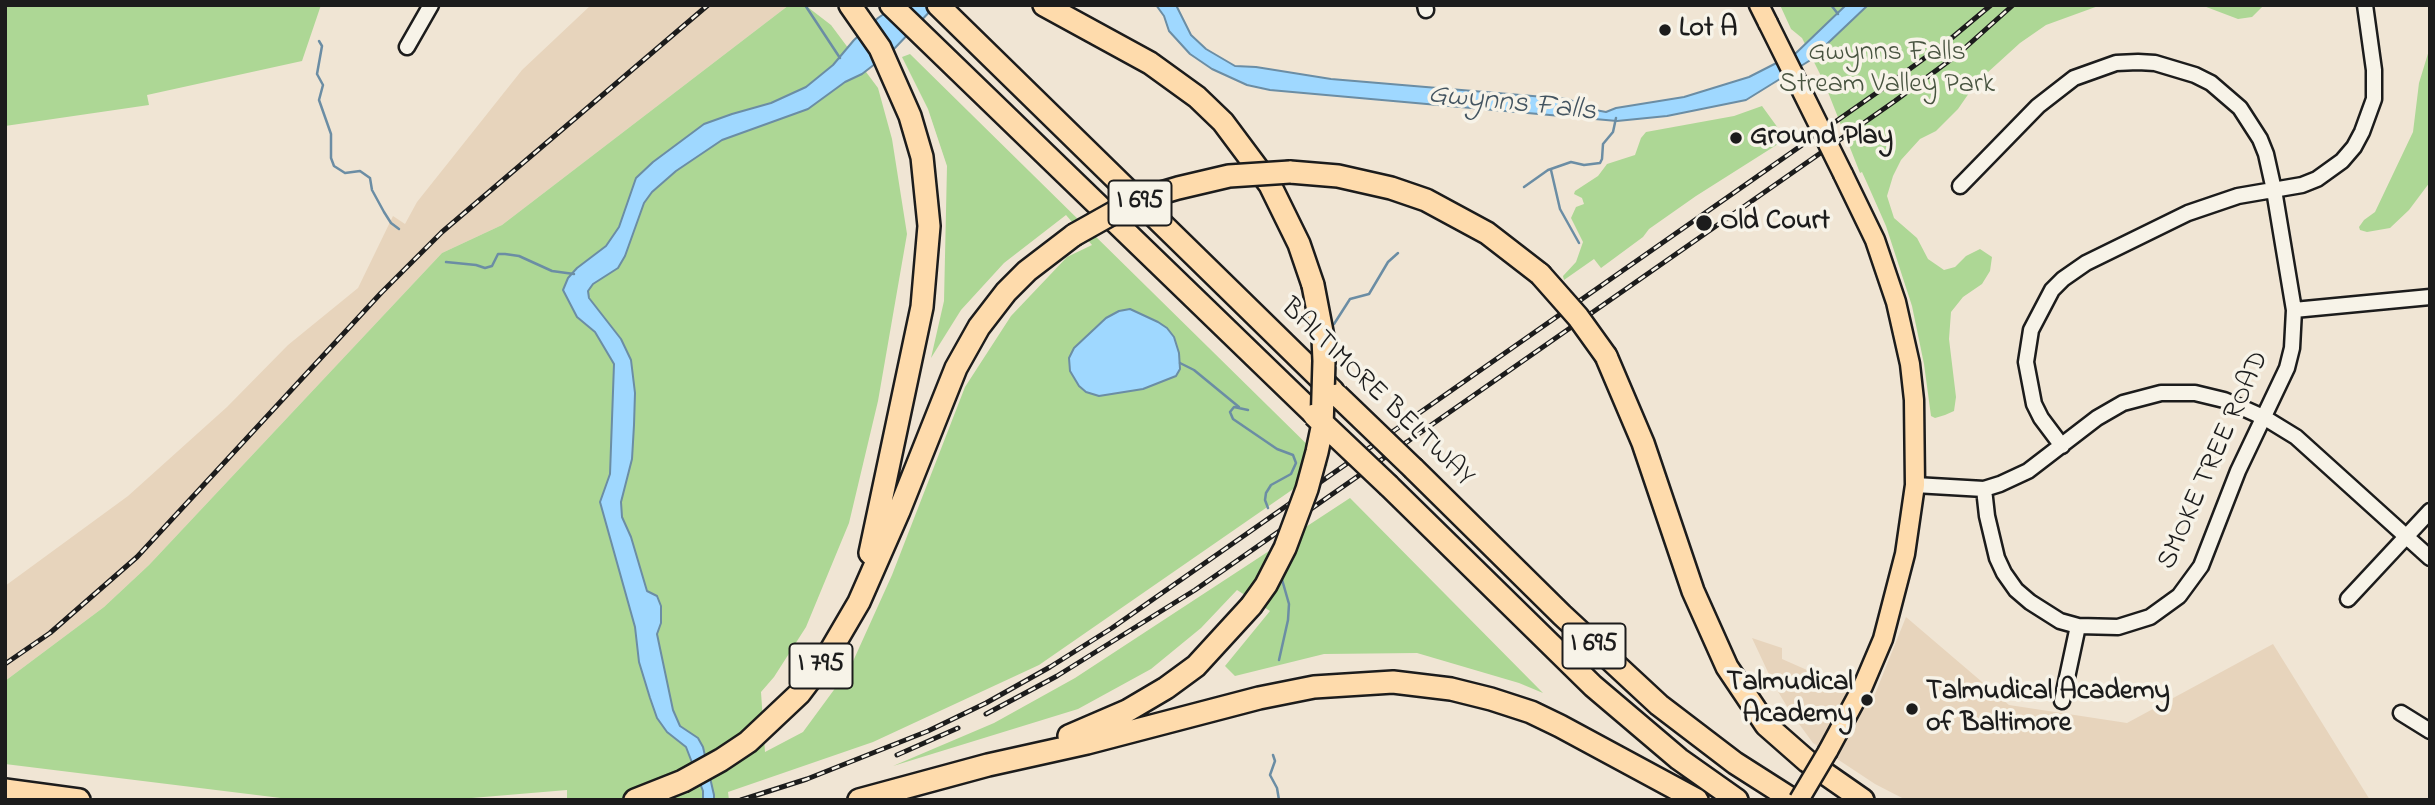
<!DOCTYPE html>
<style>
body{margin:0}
#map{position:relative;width:2435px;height:805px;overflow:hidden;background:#f0e5d4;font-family:"Indie Flower",sans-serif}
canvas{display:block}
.frame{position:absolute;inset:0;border:7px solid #1c1c1c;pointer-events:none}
</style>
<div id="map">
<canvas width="2435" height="805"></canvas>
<div class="frame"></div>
</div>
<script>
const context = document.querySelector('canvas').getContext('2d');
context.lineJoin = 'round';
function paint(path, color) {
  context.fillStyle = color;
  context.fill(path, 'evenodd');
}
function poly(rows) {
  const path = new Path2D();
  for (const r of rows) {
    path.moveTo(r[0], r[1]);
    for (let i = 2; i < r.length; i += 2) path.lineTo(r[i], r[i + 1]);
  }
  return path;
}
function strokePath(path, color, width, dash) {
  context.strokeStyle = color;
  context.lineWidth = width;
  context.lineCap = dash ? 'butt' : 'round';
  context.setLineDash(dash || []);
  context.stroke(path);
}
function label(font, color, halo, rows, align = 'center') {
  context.font = font + ' "Indie Flower",sans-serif';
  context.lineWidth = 7;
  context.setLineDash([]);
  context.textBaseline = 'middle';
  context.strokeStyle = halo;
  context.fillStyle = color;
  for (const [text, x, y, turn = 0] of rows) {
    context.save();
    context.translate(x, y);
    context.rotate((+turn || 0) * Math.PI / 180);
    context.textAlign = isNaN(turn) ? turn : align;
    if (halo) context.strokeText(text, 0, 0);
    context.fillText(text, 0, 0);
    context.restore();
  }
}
const built = poly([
 [591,5,789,5,502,225,442,253,149,565,104,607,5,681,5,586,128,496,227,407,288,345,358,288,393,216,405,224,417,202,522,70],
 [1906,617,2009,705,2127,723,2273,644,2370,800,1906,800,1875,784,1813,743,1791,713,1774,685,1752,638,1782,648,1782,659,1873,699]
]);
const green = poly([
 [5,5,321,5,302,61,147,95,149,105,5,126],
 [789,5,805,5,831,25,878,88,892,139,907,234,878,401,849,523,806,627,774,677,761,692,765,752,803,732,850,668,892,575,965,387,1011,316,1067,257,1092,245,1066,215,1004,263,961,310,931,358,944,301,947,166,928,109,902,57,910,54,1328,465,1039,665,873,742,728,792,729,800,567,800,567,790,448,800,297,800,5,764,5,681,104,607,149,565,442,253,502,225],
 [1780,5,2101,5,2046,25,2020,43,1976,83,1958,109,1936,131,1920,139,1901,160,1893,176,1887,196,1894,218,1917,238,1928,259,1944,270,1955,267,1966,256,1980,249,1992,257,1990,271,1982,284,1963,297,1951,312,1949,339,1956,397,1954,411,1945,415,1935,418,1931,416,1924,364,1912,306,1886,226,1867,183,1862,172,1860,173,1824,82,1802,38,1791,29],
 [2201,5,2264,5,2252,17,2238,19],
 [2430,47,2430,182,2409,210,2390,228,2367,232,2360,230,2359,227,2364,220,2375,212,2413,132,2419,83],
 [1762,106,1786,139,1696,196,1649,229,1643,237,1601,268,1594,259,1564,280,1563,276,1576,262,1583,242,1571,218,1576,207,1584,204,1582,198,1574,194,1575,191,1598,176,1607,164,1635,155,1641,138,1646,132,1734,116],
 [1350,498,1543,693,1519,683,1417,653,1324,654,1235,676,1225,666,1270,611,1237,590,1201,628,1151,669,1078,709,893,766,994,723,1075,678]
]);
const water = poly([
 [897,5,936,5,893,50,862,74,845,82,808,109,722,140,676,171,652,192,644,203,625,256,618,268,593,284,588,291,589,298,621,339,631,360,635,393,634,425,632,459,621,502,622,517,631,537,647,591,657,596,661,606,661,623,657,634,673,710,680,726,698,738,703,747,714,795,714,800,703,800,703,791,686,747,667,732,657,718,650,698,639,662,635,627,600,502,610,474,614,364,595,332,577,317,563,290,568,278,577,268,606,246,619,227,636,178,653,162,704,124,732,114,771,103,806,87,833,65,854,40,878,18,897,5],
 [1156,5,1176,5,1191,35,1206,49,1235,66,1256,67,1331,79,1568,99,1590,109,1606,112,1616,108,1684,97,1749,77,1796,53,1846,5,1868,5,1809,61,1746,100,1667,116,1617,121,1270,90,1247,85,1212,69,1190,54,1169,31,1164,16,1156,5],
 [1130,309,1158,322,1167,328,1174,337,1179,353,1180,369,1176,376,1143,389,1099,396,1086,392,1079,386,1070,371,1069,358,1074,348,1106,318,1119,311,1130,309]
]);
const stream = poly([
 [805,5,840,58],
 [1831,5,1838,14],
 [319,41,322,46,317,74,323,85,319,100,331,134,331,158,334,166,345,173,360,171,370,178,372,190,384,212,391,223,399,229],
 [1551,170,1560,209,1579,243],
 [1524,187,1548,170,1571,162,1584,165,1600,163,1602,159,1603,144,1613,132,1616,118],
 [446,262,476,265,485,268,492,266,498,254,505,254,519,256,552,271,574,274],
 [1334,324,1350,299,1369,294,1388,262,1398,253],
 [1180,363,1194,370,1239,407],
 [1248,410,1234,407,1230,412,1233,419,1277,449,1293,455,1296,463,1291,474,1271,485,1266,493,1265,500,1268,508],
 [1279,660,1288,620,1289,604,1281,576],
 [1273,755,1275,761,1270,775,1277,788,1279,800]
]);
const minor = poly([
 [1425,5,1426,10],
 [407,47,431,5],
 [1960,186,2038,106,2074,78,2116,63,2138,62,2155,63,2195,75,2211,83,2240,108,2260,139,2266,154,2274,190,2294,310,2292,348,2287,368,2238,471,2201,566,2179,596,2150,617,2118,627,2078,626,2060,621,2030,602,2016,590,2004,573,1997,558,1987,516,1984,489],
 [2294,310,2430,297],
 [2062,446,2041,418,2034,404,2026,362,2031,330,2052,290,2063,279,2086,263,2188,213,2238,196,2302,185,2317,179,2342,161,2354,147,2362,132,2374,99,2374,70,2365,5],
 [1915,485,1984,489,2000,484,2028,471,2097,418,2123,403,2161,393,2195,393,2224,400,2245,409,2265,418,2296,437,2430,558],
 [2348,599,2430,511],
 [2062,701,2078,626],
 [2401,713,2430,731]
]);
const major = poly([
 [1759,5,1768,23],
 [1828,751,1863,686,1883,639,1905,554,1915,485,1914,400,1910,364,1896,302,1875,240,1843,174]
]);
const highway = poly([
 [850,5,880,48,910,116,922,157,929,226,922,307,870,553],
 [891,5,1313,413],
 [938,5,1333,391],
 [1044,5,1150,63,1197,97,1223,122,1270,185,1299,244,1313,285],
 [1290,172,1338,176,1391,188,1426,200,1487,233,1540,274],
 [1606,356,1643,443,1693,591,1727,667,1766,725,1807,761,1863,800],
 [1414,469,1562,615,1659,705,1735,763,1793,800],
 [1389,486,1593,686,1679,759,1737,800],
 [1069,736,1127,711,1166,688,1196,666,1251,606],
 [5,790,79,800],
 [635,800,683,781,721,760,748,742,800,693,825,660,859,602,899,511,956,368,979,327,1006,292,1027,271,1074,235],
 [859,800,988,765,1087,743,1259,698,1314,687,1393,682,1451,689,1491,699,1531,712,1560,726,1697,800]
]);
const rail = poly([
 [5,664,50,633,137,557,381,293,442,232,708,5],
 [986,714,1057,676,1195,590,1895,101,1957,55,2013,5],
 [897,755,958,728],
 [741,800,807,779,928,731,986,703,1050,667,1112,628,1885,87,1948,41,1991,5]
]);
const majorBridge = poly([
 [1768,23,1843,174],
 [1799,800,1828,751]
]);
const highwayBridge = poly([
 [1074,235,1115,212,1151,196,1178,188,1229,176,1290,172],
 [1540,274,1578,317,1606,356],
 [1337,395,1414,469],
 [1314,415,1389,486],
 [1251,606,1266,585,1285,548,1307,489,1317,452,1322,428,1324,361,1323,337,1313,285]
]);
const markers = [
 [1665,30,7,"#1c1c1c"],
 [1736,138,7,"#1c1c1c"],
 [1704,223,9,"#1c1c1c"],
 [1867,700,7,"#1c1c1c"],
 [1912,709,7,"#1c1c1c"]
];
const shields = [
 [1140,203,63],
 [1594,646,63],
 [821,666,63]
];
const shieldNames = [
 ["I 695",1140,203],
 ["I 695",1594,646],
 ["I 795",821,666]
];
const poiNames = [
 ["Lot A",1679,30],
 ["Ground Play",1750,138],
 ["Old Court",1720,223],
 ["Talmudical",1853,684,"right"],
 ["Academy",1853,716,"right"],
 ["Talmudical Academy",1926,693],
 ["of Baltimore",1926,725]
];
const parkNames = [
 ["Gwynns Falls",1887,54],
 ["Stream Valley Park",1887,86]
];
const streetNames = [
 ["BALTIMORE BELTWAY",1376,394,44],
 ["SMOKE TREE ROAD",2215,461,-66]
];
const waterNames = [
 ["Gwynns Falls",1512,105,6]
];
paint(built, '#e7d4bc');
paint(green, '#add795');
paint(water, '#9fd8ff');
strokePath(water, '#6b8da4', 2);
strokePath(stream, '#6b8da4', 2.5);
strokePath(minor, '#1c1c1c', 19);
strokePath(major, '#1c1c1c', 23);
strokePath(highway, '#1c1c1c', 26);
strokePath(minor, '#f7f3e8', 14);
strokePath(major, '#fedbac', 18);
strokePath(highway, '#fedbac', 21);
strokePath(rail, '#1c1c1c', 5);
strokePath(rail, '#f7f3e8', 2.5, [8]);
strokePath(majorBridge, '#1c1c1c', 23, []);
strokePath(highwayBridge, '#1c1c1c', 26, []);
strokePath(majorBridge, '#fedbac', 18);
strokePath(highwayBridge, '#fedbac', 21);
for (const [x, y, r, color] of markers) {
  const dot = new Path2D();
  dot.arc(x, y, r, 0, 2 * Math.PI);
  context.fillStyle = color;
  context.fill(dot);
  strokePath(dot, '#f7f3e8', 2.5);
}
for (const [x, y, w] of shields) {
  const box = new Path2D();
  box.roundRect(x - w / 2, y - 22.5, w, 45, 5);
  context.fillStyle = '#f7f3e8';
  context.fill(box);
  strokePath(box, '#1c1c1c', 2);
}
label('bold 26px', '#1c1c1c', null, shieldNames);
label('bold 28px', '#1c1c1c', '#f7f3e8', poiNames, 'left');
label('28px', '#485440', '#f7f3e8', parkNames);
label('28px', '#1c1c1c', '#f7f3e8', streetNames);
label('italic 30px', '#435460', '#f7f3e8', waterNames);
</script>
